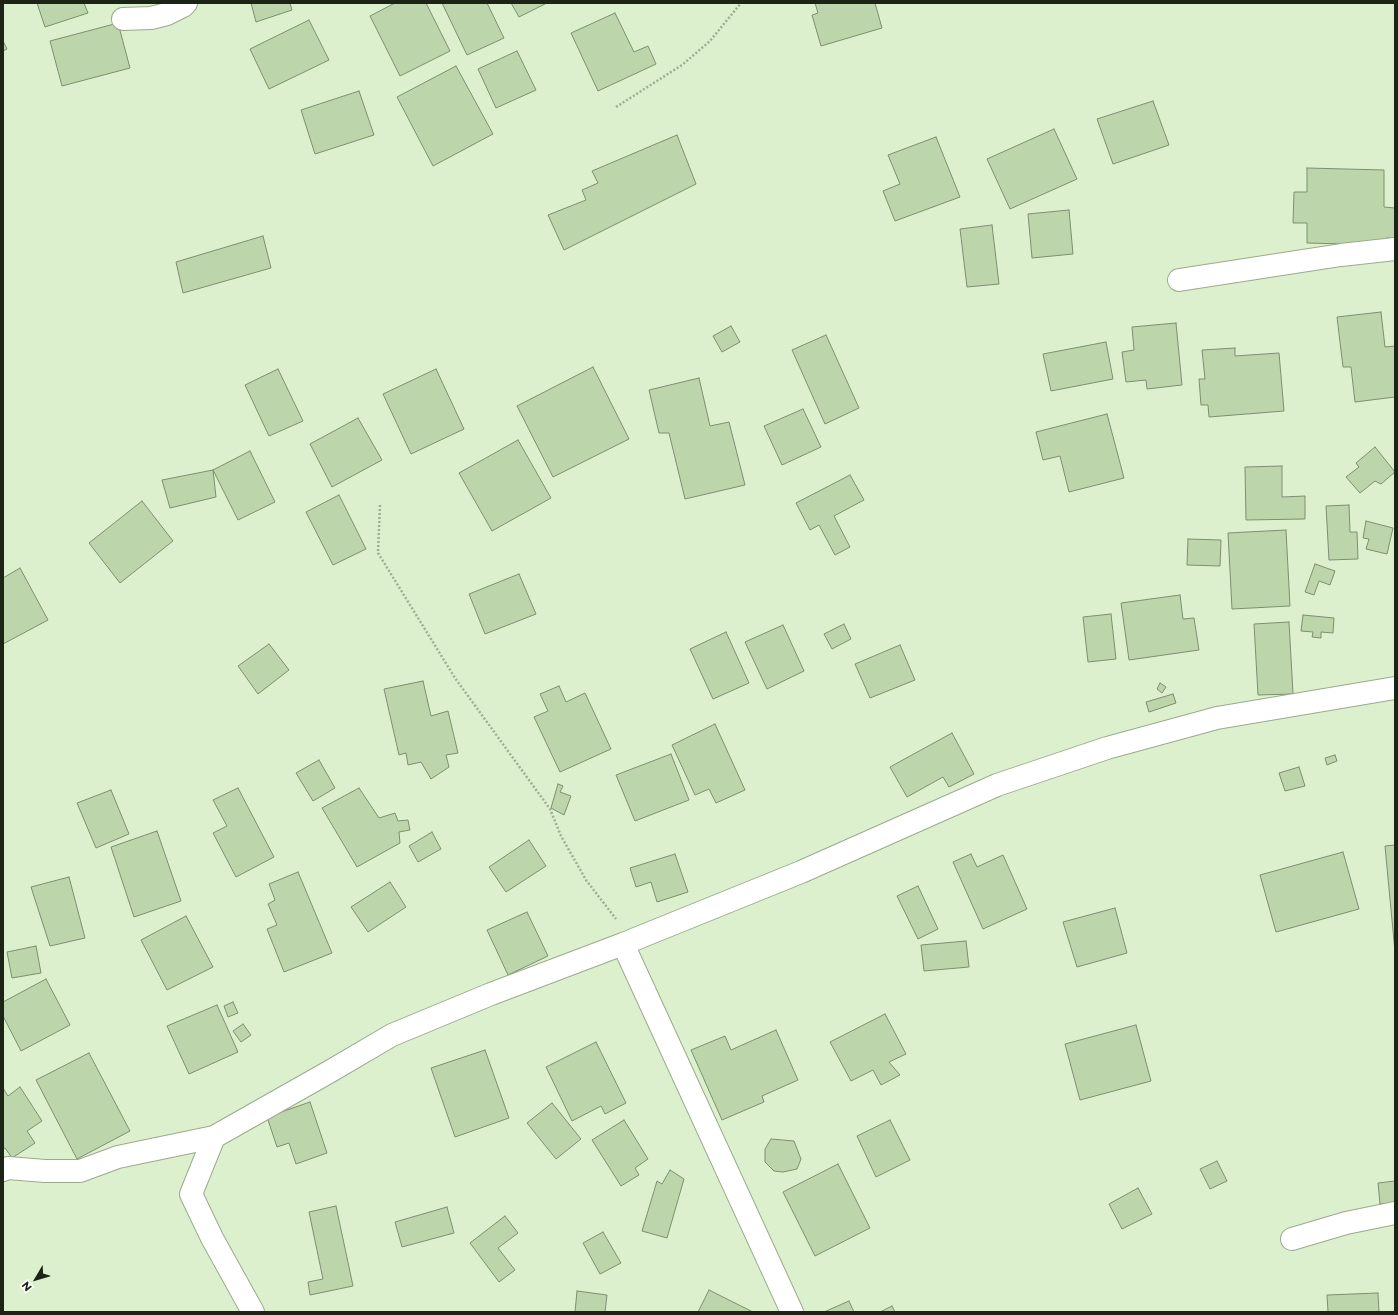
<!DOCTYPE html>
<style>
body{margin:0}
#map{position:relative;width:1398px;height:1315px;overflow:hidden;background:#ddf0ce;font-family:Montserrat,sans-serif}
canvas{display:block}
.frame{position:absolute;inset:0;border:4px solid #1c2317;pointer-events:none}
.north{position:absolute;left:16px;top:1259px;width:40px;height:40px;-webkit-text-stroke:3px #fff;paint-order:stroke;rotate:232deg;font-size:11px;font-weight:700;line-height:16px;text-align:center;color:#1c2317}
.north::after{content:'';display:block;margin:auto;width:14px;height:18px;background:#1c2317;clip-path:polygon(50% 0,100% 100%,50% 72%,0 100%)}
</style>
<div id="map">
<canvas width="1398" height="1315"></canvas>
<div class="frame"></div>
<div class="north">N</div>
</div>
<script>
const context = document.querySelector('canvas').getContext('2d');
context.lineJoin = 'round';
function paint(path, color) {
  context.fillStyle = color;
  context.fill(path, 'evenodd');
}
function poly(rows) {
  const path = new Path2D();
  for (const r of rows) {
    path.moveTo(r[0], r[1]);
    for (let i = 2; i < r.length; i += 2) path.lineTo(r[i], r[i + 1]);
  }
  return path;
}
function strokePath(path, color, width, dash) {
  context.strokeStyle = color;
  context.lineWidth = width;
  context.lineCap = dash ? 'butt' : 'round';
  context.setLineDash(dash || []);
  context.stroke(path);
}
const building = poly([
 [37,3,84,3,88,13,45,27,37,3],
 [251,3,290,3,292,10,256,22,251,3],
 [395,3,426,3,450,51,400,76,370,16,395,3],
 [442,3,487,3,504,38,467,55,442,3],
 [511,3,547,3,519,17,511,3],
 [815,3,875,3,882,28,821,46,812,15,818,13,815,3],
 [615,13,634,52,648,46,656,64,598,91,571,33,615,13],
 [309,20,329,60,269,89,250,49,309,20],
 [118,23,130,68,62,86,50,41,118,23],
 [3,41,7,49,3,51,3,41],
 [517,51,536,90,496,108,478,69,517,51],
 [456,66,493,134,433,166,397,97,456,66],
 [359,91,374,135,315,154,301,110,359,91],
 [1153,101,1169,145,1113,164,1097,119,1153,101],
 [1054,129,1077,179,1010,209,987,159,1054,129],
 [677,135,696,184,564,250,548,215,586,200,582,190,598,183,592,171,677,135],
 [936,137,960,197,895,221,883,191,900,184,888,155,936,137],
 [1307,168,1384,170,1384,207,1395,208,1395,239,1386,238,1383,245,1307,243,1307,223,1293,223,1294,192,1307,192,1307,168],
 [1069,210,1073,254,1032,258,1028,214,1069,210],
 [992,225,999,284,967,287,960,229,992,225],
 [263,236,271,268,183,293,176,262,263,236],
 [1381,312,1385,347,1395,346,1395,397,1355,402,1351,367,1343,367,1337,317,1381,312],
 [1176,323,1182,385,1147,389,1146,380,1126,382,1122,352,1134,350,1132,327,1176,323],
 [731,326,740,342,722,352,713,336,731,326],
 [826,335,859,408,825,424,792,350,826,335],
 [1106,342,1113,379,1051,391,1043,354,1106,342],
 [1235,348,1235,356,1279,353,1284,411,1209,417,1208,405,1201,405,1199,379,1205,379,1202,350,1235,348],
 [593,367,629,439,553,477,517,406,593,367],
 [278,369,303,421,269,436,245,385,278,369],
 [436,369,464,429,411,454,383,394,436,369],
 [699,378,710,426,729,422,745,485,685,499,669,433,659,433,649,390,699,378],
 [803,409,821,447,782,465,764,426,803,409],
 [1107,414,1124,478,1069,492,1060,456,1043,460,1036,432,1107,414],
 [358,418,382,460,332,487,310,444,358,418],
 [518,440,551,498,492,531,459,473,518,440],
 [1375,447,1395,472,1381,484,1375,481,1360,493,1346,477,1359,467,1356,463,1375,447],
 [250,451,275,502,238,520,213,470,250,451],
 [1282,466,1282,497,1305,496,1305,519,1246,520,1245,467,1282,466],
 [213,470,216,497,170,508,162,480,213,470],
 [850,475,864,500,834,516,850,547,835,555,819,525,810,530,796,503,850,475],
 [339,495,366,549,333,565,306,512,339,495],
 [142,501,173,541,120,583,89,543,142,501],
 [1349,505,1350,532,1357,532,1358,559,1329,560,1326,506,1349,505],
 [1366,521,1393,528,1387,554,1366,549,1369,539,1363,538,1366,521],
 [1286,530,1290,606,1232,609,1228,533,1286,530],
 [1188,539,1221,540,1220,566,1187,565,1188,539],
 [1315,564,1335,571,1330,585,1319,581,1314,595,1305,592,1315,564],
 [20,568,48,620,3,644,3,578,20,568],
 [519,574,536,614,485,634,469,594,519,574],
 [1180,595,1183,619,1194,618,1199,650,1129,660,1121,603,1180,595],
 [1111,614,1116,659,1088,662,1083,617,1111,614],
 [1303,615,1334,618,1333,633,1321,632,1321,638,1312,637,1313,632,1301,631,1303,615],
 [1289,622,1293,694,1258,695,1254,624,1289,622],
 [844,624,851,639,832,649,824,634,844,624],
 [783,625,804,671,767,689,745,642,783,625],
 [726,632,749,683,713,699,690,649,726,632],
 [269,644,289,670,258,694,238,666,269,644],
 [900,645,915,680,870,698,855,664,900,645],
 [423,681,431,716,448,711,458,753,446,755,449,767,431,779,421,762,408,765,406,753,399,755,384,689,423,681],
 [1160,683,1166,687,1162,693,1157,689,1160,683],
 [559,686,566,702,585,693,611,749,560,772,534,717,548,711,540,694,559,686],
 [1173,694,1176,703,1149,712,1146,702,1173,694],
 [715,724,745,790,716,803,709,789,695,795,672,745,715,724],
 [952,733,974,774,949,787,943,777,907,797,890,767,952,733],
 [671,754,689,800,635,821,616,775,671,754],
 [1335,755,1337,761,1327,765,1325,758,1335,755],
 [319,760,335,788,313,801,296,773,319,760],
 [1299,767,1305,786,1285,791,1279,773,1299,767],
 [558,784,563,786,560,792,571,796,564,815,551,808,558,784],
 [238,788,274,857,236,877,213,833,227,826,213,800,238,788],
 [359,788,379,818,395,813,398,821,408,820,410,830,399,832,400,843,357,867,322,808,359,788],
 [111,790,129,834,96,848,77,803,111,790],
 [157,831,181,901,134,917,111,847,157,831],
 [432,832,441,849,418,862,409,846,432,832],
 [529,840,546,866,506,892,489,867,529,840],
 [1395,845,1395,952,1385,846,1395,845],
 [1343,852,1359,909,1276,932,1260,875,1343,852],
 [675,854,688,892,657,902,651,882,636,887,630,868,675,854],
 [971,854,977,867,1003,855,1027,909,983,929,953,862,971,854],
 [298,872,332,953,284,972,267,929,277,925,268,904,275,900,269,884,298,872],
 [69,877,85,938,50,946,31,887,69,877],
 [390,882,406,907,368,932,351,907,390,882],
 [918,886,938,929,918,939,897,896,918,886],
 [1115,908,1127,953,1077,967,1063,922,1115,908],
 [527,912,548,956,508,975,487,930,527,912],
 [186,916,213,967,167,990,141,940,186,916],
 [966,941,969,967,924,971,921,945,966,941],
 [36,946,41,973,12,978,7,952,36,946],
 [46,979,70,1025,21,1051,3,1016,3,1002,46,979],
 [233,1002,238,1013,228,1017,224,1006,233,1002],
 [217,1005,238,1052,189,1074,167,1026,217,1005],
 [885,1014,906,1054,889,1062,900,1075,881,1085,873,1070,851,1081,830,1042,885,1014],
 [243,1024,251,1035,241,1042,233,1031,243,1024],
 [1136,1025,1151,1081,1080,1100,1065,1044,1136,1025],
 [776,1030,798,1080,762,1096,764,1102,722,1120,691,1050,725,1036,731,1050,776,1030],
 [596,1042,626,1103,605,1114,601,1106,572,1121,546,1067,596,1042],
 [485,1050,509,1118,455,1137,431,1068,485,1050],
 [89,1053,130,1131,77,1159,36,1080,89,1053],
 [20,1087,42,1121,27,1131,35,1143,12,1158,5,1148,3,1149,3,1088,8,1096,20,1087],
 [310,1102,327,1153,296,1164,289,1143,277,1147,267,1117,310,1102],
 [552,1103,581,1139,556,1159,527,1123,552,1103],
 [624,1120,648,1159,635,1168,639,1175,621,1186,592,1140,624,1120],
 [890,1120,910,1160,876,1177,857,1136,890,1120],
 [771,1139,794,1141,801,1159,797,1169,783,1172,774,1171,765,1162,765,1149,771,1139],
 [1217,1161,1227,1181,1210,1189,1200,1169,1217,1161],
 [838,1164,870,1228,815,1256,783,1192,838,1164],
 [670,1170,684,1179,667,1238,642,1231,657,1181,662,1184,670,1170],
 [1395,1181,1395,1203,1380,1204,1378,1183,1395,1181],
 [1138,1188,1152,1214,1122,1229,1109,1204,1138,1188],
 [336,1206,353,1286,310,1295,308,1282,323,1279,309,1212,336,1206],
 [447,1207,454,1233,402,1247,395,1222,447,1207],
 [505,1216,518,1233,498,1248,515,1270,499,1282,470,1243,505,1216],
 [603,1232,621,1263,600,1274,583,1243,603,1232],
 [709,1290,753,1312,698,1312,709,1290],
 [577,1291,607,1295,605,1312,575,1312,577,1291],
 [1378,1293,1379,1312,1328,1312,1327,1295,1378,1293],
 [849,1301,854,1312,824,1312,849,1301],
 [892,1306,895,1312,880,1312,892,1306]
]);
const path = poly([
 [616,107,682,65,710,41,741,3],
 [380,505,378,553,455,678,550,809,561,836,586,880,616,919]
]);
const street = poly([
 [123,19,151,18,167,14,183,6,186,3],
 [1179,280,1341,255,1395,249],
 [623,944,792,1312],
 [214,1137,191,1194,212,1238,253,1312],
 [3,1170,8,1168,45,1171,80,1171,118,1157,214,1137,329,1072,392,1035,491,994,623,944,801,872,997,785,1107,748,1217,718,1395,688],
 [1292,1239,1346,1223,1395,1213]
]);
paint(building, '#bdd5ab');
strokePath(building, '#7d8e6f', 1);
strokePath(street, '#9aab8c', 24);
strokePath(path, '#9fae93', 2.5, [2, 2]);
strokePath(street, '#fff', 22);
</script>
